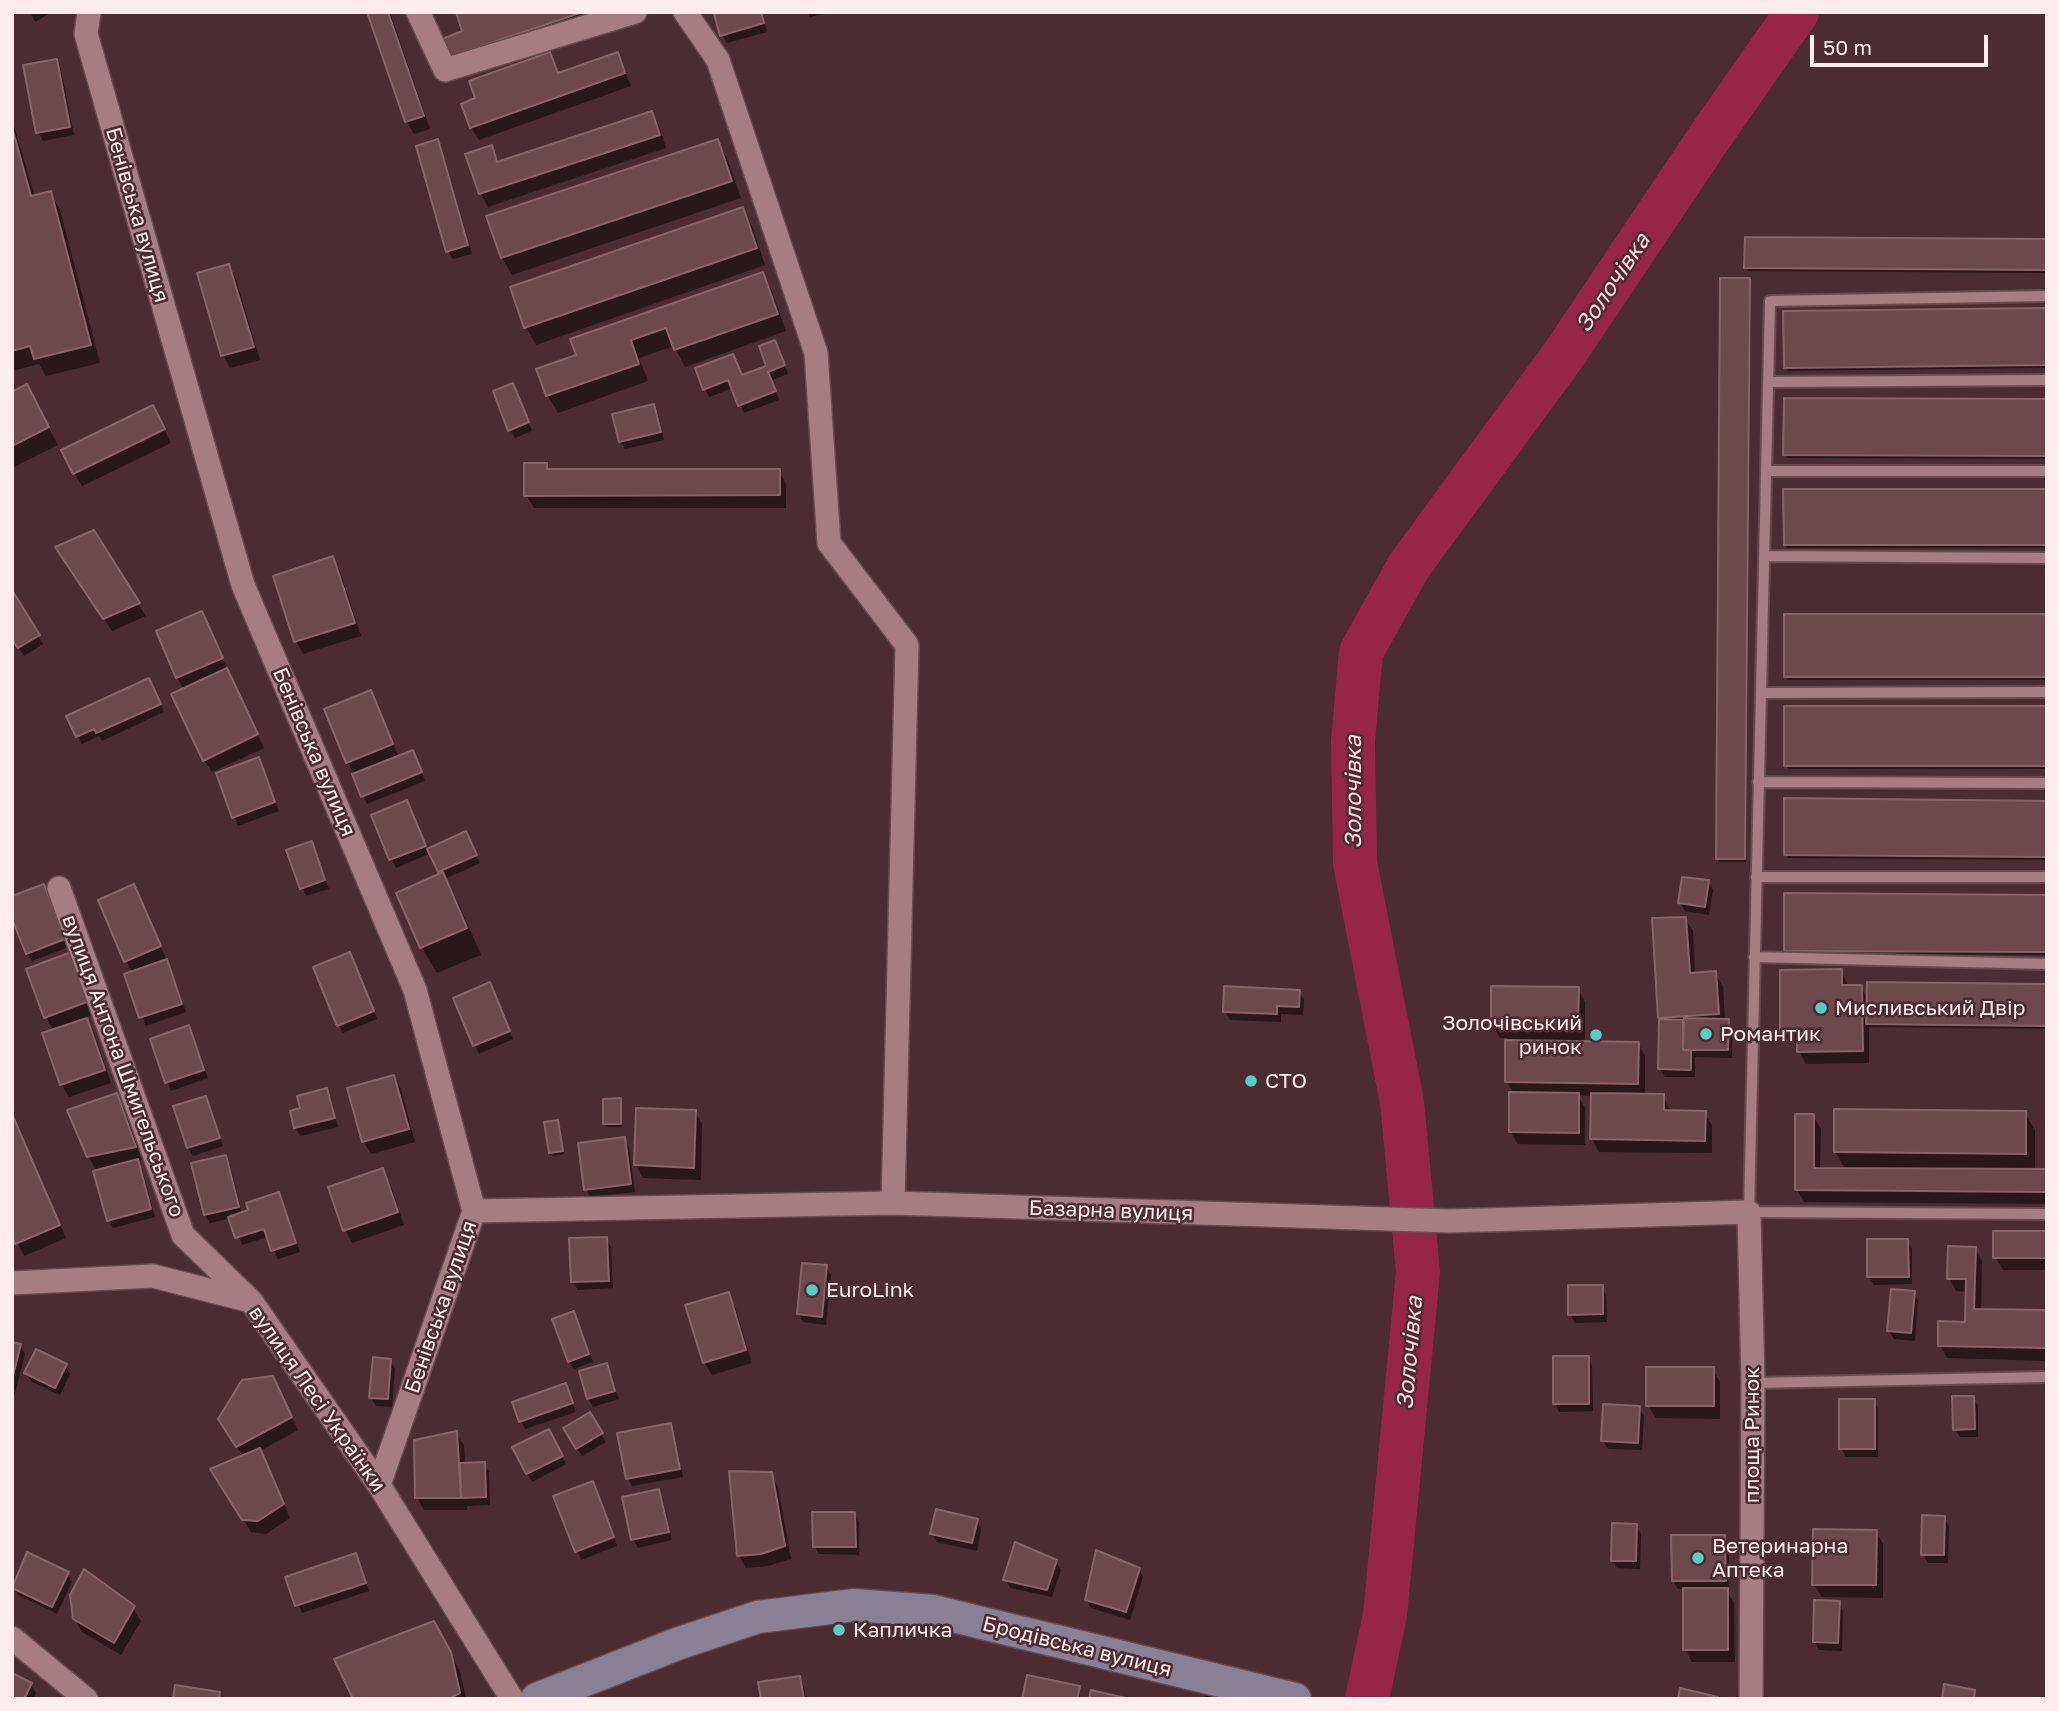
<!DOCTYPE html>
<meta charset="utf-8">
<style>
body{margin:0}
#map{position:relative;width:2059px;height:1711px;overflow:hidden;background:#4d2b32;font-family:"Golos Text",sans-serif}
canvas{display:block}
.frame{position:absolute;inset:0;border:14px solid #ffecef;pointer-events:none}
.scale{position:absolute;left:1810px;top:35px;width:178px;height:32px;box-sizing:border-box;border:4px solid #ffecef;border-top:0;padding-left:9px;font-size:21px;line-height:24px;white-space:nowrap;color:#ffecef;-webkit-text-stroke:5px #4d2b32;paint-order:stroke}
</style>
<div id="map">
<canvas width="2059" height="1711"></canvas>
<div class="frame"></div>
<div class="scale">50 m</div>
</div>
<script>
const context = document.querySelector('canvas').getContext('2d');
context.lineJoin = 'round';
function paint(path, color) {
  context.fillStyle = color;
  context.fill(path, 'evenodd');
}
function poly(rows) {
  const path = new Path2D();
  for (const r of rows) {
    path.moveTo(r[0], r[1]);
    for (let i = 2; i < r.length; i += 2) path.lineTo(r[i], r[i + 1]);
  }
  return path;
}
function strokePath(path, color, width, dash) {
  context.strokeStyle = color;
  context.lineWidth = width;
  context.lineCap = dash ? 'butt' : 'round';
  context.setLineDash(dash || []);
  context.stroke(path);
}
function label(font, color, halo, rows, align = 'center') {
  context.font = font + ' "Golos Text",sans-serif';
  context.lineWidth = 5;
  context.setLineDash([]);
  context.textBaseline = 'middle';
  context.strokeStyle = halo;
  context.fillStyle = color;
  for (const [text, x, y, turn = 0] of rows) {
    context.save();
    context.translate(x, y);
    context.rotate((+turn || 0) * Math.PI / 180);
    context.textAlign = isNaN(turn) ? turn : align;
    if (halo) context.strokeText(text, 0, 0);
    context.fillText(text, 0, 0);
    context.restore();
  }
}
const shadow = poly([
 [30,12,52,12,35,22],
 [369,12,390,12,430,129,414,134,407,122],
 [462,12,644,12,448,58,464,32],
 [728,12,762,12,767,32,727,43,722,35],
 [807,12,831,12,810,17],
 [550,54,560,75,617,54,631,86,479,140,471,127,478,100],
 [56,61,61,69,74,135,43,141,38,132],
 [651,113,659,126,666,148,488,207,481,194,468,155,491,147,499,163],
 [12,119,35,197,50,193,60,210,100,363,46,376,39,364,12,371],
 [437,141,442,150,472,254,453,259,448,251],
 [717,141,727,158,741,198,512,275,502,258,489,217],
 [742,209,752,226,765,265,536,345,526,327],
 [2047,241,2047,273,1748,271,1746,268],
 [228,266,236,279,260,360,230,368,223,355],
 [762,274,772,291,786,331,685,367,674,346,639,358,648,381,558,413,548,396,539,370,578,356],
 [1749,280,1751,283,1746,862,1719,862,1717,858],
 [2047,310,2047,368,1788,371,1785,367],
 [779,350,788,374,772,380,779,400,744,413,733,388,709,397,697,369,742,377,769,367],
 [517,393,532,431,515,438,510,430],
 [12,394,36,404,58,445,12,468],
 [2047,401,2047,459,1787,458,1785,455],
 [653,406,658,414,664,440,625,449,620,441],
 [160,420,171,443,82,486,74,473],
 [546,464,550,471,779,471,786,484,786,508,534,508,526,495],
 [2047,491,2047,548,1787,548,1785,544],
 [93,532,146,616,112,631,65,560],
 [333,558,340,571,361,636,303,654,296,641],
 [202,613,228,671,227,672,264,748,212,772,204,760,184,690,177,677],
 [2047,615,2047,680,1788,680,1785,677],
 [38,636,43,644,24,656,12,637],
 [153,688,164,712,102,741,99,736,82,744,77,736],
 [370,692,399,757,417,760,425,781,367,804,348,762],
 [2047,708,2047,769,1788,769,1786,765],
 [258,759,279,811,238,826,218,774],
 [2047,803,2047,860,1788,858,1786,854],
 [411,811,427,851,465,833,480,863,445,879,457,900,481,955,437,973,422,948,398,894,442,875,431,853,396,868,373,816],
 [311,843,329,889,306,896,302,888],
 [1708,882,1713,890,1709,915,1685,911,1680,903],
 [44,886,69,947,32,961,27,953],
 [133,887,171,969,186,1012,146,1026,126,975,133,973,126,961],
 [2047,896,2047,955,1788,954,1786,950],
 [1685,919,1693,931,1695,974,1715,973,1723,986,1725,1021,1728,1021,1732,1029,1732,1058,1695,1057,1695,1077,1665,1077,1660,1069,1659,1017],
 [73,953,98,1013,85,1018,94,1033,111,1083,69,1097,61,1084,54,1031,46,1017],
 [354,962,377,1019,343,1033,338,1025],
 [1841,971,1849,987,1861,987,1868,1000,2047,985,2047,1029,1869,1027,1869,1063,1806,1064,1799,1051,1799,1043,1790,1043,1782,1030],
 [1578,989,1585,1002,1585,1043,1638,1043,1645,1056,1645,1096,1663,1096,1671,1112,1704,1112,1712,1125,1712,1153,1599,1152,1592,1139,1592,1096,1578,1095,1585,1108,1585,1145,1518,1144,1510,1131,1514,1094,1507,1082,1507,1038,1500,1038,1493,1025],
 [1299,991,1304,1000,1303,1015,1281,1014,1281,1022,1230,1020,1225,1012],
 [494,993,513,1039,479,1054,455,999],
 [188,1028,208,1078,171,1091,152,1040],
 [393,1077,401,1089,415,1142,371,1154,364,1142,349,1089],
 [327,1090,331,1098,338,1127,300,1136,296,1128,303,1110],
 [116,1095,124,1108,142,1160,137,1161,142,1169,155,1217,113,1228,109,1220,97,1172,88,1156],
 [206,1098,223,1146,193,1156,188,1148],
 [620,1100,622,1104,622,1127,607,1127,605,1123],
 [695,1112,702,1124,701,1180,643,1178,636,1165],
 [12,1113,66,1238,24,1256,12,1232],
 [2025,1113,2035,1130,2035,1171,2045,1171,2047,1174,2047,1204,1804,1202,1797,1190,1813,1116,1821,1129,1820,1169,1846,1170,1835,1152],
 [557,1122,564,1154,553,1156,551,1152],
 [624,1139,629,1147,635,1192,590,1197,586,1189],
 [225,1157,230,1165,242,1214,278,1194,300,1252,278,1259,268,1237,242,1245,231,1218,210,1223,205,1215,193,1165],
 [382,1170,390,1183,404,1225,352,1243,345,1230],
 [2047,1233,2047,1270,2003,1270,1995,1257],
 [606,1239,611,1247,613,1288,578,1290,573,1282],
 [1907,1240,1912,1249,1912,1284,1874,1285,1869,1277],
 [1975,1248,1982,1261,1981,1311,2047,1312,2047,1361,1947,1358,1940,1345,1967,1324,1967,1292,1956,1291,1949,1278],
 [826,1267,831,1275,826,1325,803,1322,799,1314],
 [1602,1287,1606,1295,1607,1322,1575,1323,1570,1314],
 [1914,1292,1918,1301,1915,1341,1894,1339,1889,1331],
 [728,1294,735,1307,752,1363,712,1375,704,1362],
 [573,1313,593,1362,574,1369,569,1361],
 [12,1343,20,1345,25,1354,13,1401],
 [1588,1358,1592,1366,1593,1411,1559,1412,1555,1403],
 [390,1361,395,1369,392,1407,376,1406,371,1398],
 [65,1365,70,1374,60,1395,31,1381,26,1373],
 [606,1365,619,1399,593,1407,588,1398],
 [1713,1369,1720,1382,1720,1419,1656,1418,1648,1406],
 [565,1385,576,1412,525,1429,521,1421],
 [279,1391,298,1430,260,1451,290,1518,266,1534,251,1532,220,1482,244,1457,227,1433],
 [1973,1398,1978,1406,1978,1437,1960,1437,1955,1429],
 [1874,1401,1878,1409,1878,1457,1846,1457,1841,1448],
 [1639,1408,1644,1416,1642,1450,1608,1449,1603,1441],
 [589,1414,606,1442,582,1456,565,1429],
 [670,1424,674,1433,683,1477,632,1486,628,1478],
 [456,1433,464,1445,465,1465,484,1464,489,1472,490,1505,467,1506,467,1510,424,1510,417,1497],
 [553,1439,566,1464,532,1482,515,1448],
 [771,1474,778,1487,791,1559,768,1566,746,1568,739,1555],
 [597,1491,617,1546,581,1560,555,1497],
 [658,1491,663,1499,672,1540,638,1548,633,1539],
 [854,1513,859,1522,859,1555,819,1554,814,1546],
 [1944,1518,1949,1526,1948,1563,1928,1563,1923,1554],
 [977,1520,981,1529,977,1551,937,1542,932,1533],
 [1636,1525,1641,1534,1640,1569,1617,1568,1612,1560],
 [1876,1531,1883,1544,1883,1598,1822,1597,1814,1585],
 [1724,1536,1729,1545,1729,1589,1726,1589,1734,1603,1735,1662,1692,1662,1685,1649,1684,1589,1678,1589,1673,1581],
 [355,1556,369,1591,302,1613,288,1578],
 [1056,1562,1061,1570,1052,1597,1010,1588,1005,1579],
 [1139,1569,1143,1577,1130,1620,1091,1608,1086,1600],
 [67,1574,72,1582,57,1614,18,1595,13,1587],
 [1839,1603,1843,1611,1842,1651,1819,1650,1814,1642],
 [133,1608,141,1621,121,1655,82,1632,74,1618],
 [443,1640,460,1671,466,1699,355,1699],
 [800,1678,804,1687,806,1699,763,1699],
 [31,1685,36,1693,33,1699,12,1699],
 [1207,1691,1230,1699,1204,1699]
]);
const river = poly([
 [1367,1699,1385,1615,1418,1272,1402,1102,1355,863,1353,741,1361,652,1409,566,1565,353,1711,135,1797,12]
]);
const building = poly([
 [367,12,388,12,424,116,405,122,367,12],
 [456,12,583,12,446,58,440,40,462,31,456,12],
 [721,12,761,12,764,23,720,36,714,14,721,12],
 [550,52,558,73,618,52,625,73,470,128,461,104,475,98,469,81,550,52],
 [57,59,70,127,36,133,23,65,57,59],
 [652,111,660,135,479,194,465,154,492,145,497,162,652,111],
 [12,127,31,196,51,191,91,345,34,359,30,346,12,351,12,127],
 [438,139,468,245,446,252,416,146,438,139],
 [718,139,732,181,501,258,486,216,718,139],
 [743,207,757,248,524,328,510,287,743,207],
 [1745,237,2047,239,2047,270,1744,268,1745,237],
 [229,264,254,347,221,356,197,273,229,264],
 [763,272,778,314,674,350,666,328,631,340,639,364,546,396,536,369,576,355,570,339,763,272],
 [1720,278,1750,278,1745,859,1716,859,1720,278],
 [2047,308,2047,365,1784,368,1783,311,2047,308],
 [775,340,785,365,768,372,776,391,738,406,728,380,703,390,695,368,733,354,742,375,766,366,759,346,775,340],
 [513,383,529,422,508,431,493,391,513,383],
 [27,384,49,427,12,446,12,392,27,384],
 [1784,398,2047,399,2047,456,1783,455,1784,398],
 [654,404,661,432,619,442,612,414,654,404],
 [153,405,165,429,73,474,61,450,153,405],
 [524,463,547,463,547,469,780,469,780,495,524,496,524,463],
 [1783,489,2047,489,2047,545,1784,545,1783,489],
 [94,530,140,603,103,619,55,547,94,530],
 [333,556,355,623,294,642,273,576,333,556],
 [12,590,40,635,18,648,12,640,12,590],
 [202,611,223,658,176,678,156,631,202,611],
 [1784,614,2047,614,2047,677,1784,677,1784,614],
 [227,668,258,734,203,761,171,694,227,668],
 [149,678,161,704,96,733,94,729,76,737,66,716,149,678],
 [371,690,393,744,346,763,324,709,371,690],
 [1784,706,2047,706,2047,766,1784,766,1784,706],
 [413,750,422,772,361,797,352,774,413,750],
 [259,757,275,802,232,818,216,773,259,757],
 [1784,798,2047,801,2047,857,1784,855,1784,798],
 [407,800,426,846,389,860,371,815,407,800],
 [466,831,477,855,438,872,427,849,466,831],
 [312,841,325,880,300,889,286,850,312,841],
 [443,872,467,928,420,948,396,893,443,872],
 [1682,877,1709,880,1705,907,1678,903,1682,877],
 [44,884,65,939,26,954,12,919,12,896,44,884],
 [134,884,161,946,124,962,98,900,134,884],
 [1784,893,2047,895,2047,952,1784,951,1784,893],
 [1686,917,1690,973,1716,971,1719,1014,1658,1018,1652,918,1686,917],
 [74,951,92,1000,44,1018,26,969,74,951],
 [350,952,374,1011,337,1026,313,967,350,952],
 [167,959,182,1004,139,1018,124,974,167,959],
 [1842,969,1842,985,1862,985,1863,1051,1797,1052,1797,1030,1780,1031,1780,970,1842,969],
 [490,982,510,1031,473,1046,453,998,490,982],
 [1867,982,2047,984,2047,1026,1866,1024,1867,982],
 [1224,986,1300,990,1299,1007,1277,1006,1277,1014,1223,1012,1224,986],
 [1491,986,1579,987,1578,1027,1491,1026,1491,986],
 [87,1018,105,1070,60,1085,42,1033,87,1018],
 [1684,1018,1729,1019,1728,1050,1683,1050,1684,1018],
 [1659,1019,1683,1020,1683,1050,1691,1050,1691,1070,1658,1069,1659,1019],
 [189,1025,204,1070,165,1083,150,1039,189,1025],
 [1505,1040,1639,1042,1638,1084,1505,1082,1505,1040],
 [394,1075,409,1129,362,1142,347,1088,394,1075],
 [327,1088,335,1118,294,1128,290,1111,300,1108,297,1096,327,1088],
 [1509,1092,1579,1093,1579,1133,1509,1132,1509,1092],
 [117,1093,136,1147,87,1157,67,1110,117,1093],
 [1591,1093,1664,1094,1664,1110,1706,1111,1705,1141,1590,1139,1591,1093],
 [206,1096,220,1138,187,1148,173,1106,206,1096],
 [621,1098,621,1124,603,1124,603,1099,621,1098],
 [636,1108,696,1110,694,1168,634,1165,636,1108],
 [1834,1109,2026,1111,2026,1154,1834,1152,1834,1109],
 [12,1114,60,1225,15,1244,12,1236,12,1114],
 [1795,1114,1814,1114,1814,1168,2046,1169,2046,1192,1795,1190,1795,1114],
 [558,1120,563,1151,549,1153,544,1122,558,1120],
 [625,1137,631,1184,584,1190,578,1143,625,1137],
 [226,1155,239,1207,204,1215,191,1163,226,1155],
 [138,1159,151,1209,107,1221,93,1171,138,1159],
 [383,1168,398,1212,343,1231,328,1187,383,1168],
 [279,1192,296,1243,271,1251,264,1229,235,1238,228,1217,248,1210,246,1203,279,1192],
 [1993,1231,2047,1231,2047,1258,1993,1258,1993,1231],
 [607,1237,609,1281,571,1282,569,1238,607,1237],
 [1867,1239,1908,1239,1909,1277,1867,1277,1867,1239],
 [1948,1246,1976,1247,1974,1309,2047,1310,2047,1348,1938,1346,1938,1321,1965,1322,1966,1279,1947,1279,1948,1246],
 [802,1263,827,1265,822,1317,797,1314,802,1263],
 [1568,1285,1603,1285,1603,1314,1568,1315,1568,1285],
 [1891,1289,1915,1291,1911,1333,1887,1331,1891,1289],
 [729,1292,746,1350,703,1363,685,1305,729,1292],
 [574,1311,589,1354,568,1362,552,1319,574,1311],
 [12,1342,21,1344,12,1380,12,1342],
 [36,1349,67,1364,55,1388,24,1373,36,1349],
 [1553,1356,1589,1356,1589,1404,1553,1404,1553,1356],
 [373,1357,391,1359,388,1399,369,1398,373,1357],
 [607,1363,615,1391,587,1399,579,1371,607,1363],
 [1646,1367,1714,1367,1714,1406,1646,1406,1646,1367],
 [273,1376,292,1417,236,1447,218,1419,242,1380,273,1376],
 [566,1383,573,1403,519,1422,512,1402,566,1383],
 [1952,1396,1974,1396,1975,1429,1953,1430,1952,1396],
 [1839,1399,1875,1399,1875,1449,1839,1449,1839,1399],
 [1603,1404,1640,1406,1638,1443,1601,1441,1603,1404],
 [590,1412,603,1433,576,1449,563,1428,590,1412],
 [671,1423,680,1469,626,1479,617,1433,671,1423],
 [549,1429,563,1456,526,1474,512,1447,549,1429],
 [457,1431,461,1498,415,1498,414,1440,457,1431],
 [260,1448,284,1504,258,1521,242,1520,210,1469,260,1448],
 [485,1462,486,1497,461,1498,460,1463,485,1462],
 [729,1471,772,1472,785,1546,761,1554,737,1556,729,1471],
 [593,1481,614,1537,575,1552,553,1496,593,1481],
 [659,1489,669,1532,631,1540,622,1497,659,1489],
 [936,1509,978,1519,972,1543,930,1534,936,1509],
 [812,1512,855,1512,856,1547,813,1547,812,1512],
 [1922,1515,1945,1516,1944,1555,1921,1555,1922,1515],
 [1612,1523,1637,1524,1636,1561,1611,1561,1612,1523],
 [1813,1529,1877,1530,1876,1585,1812,1585,1813,1529],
 [1671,1535,1725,1535,1726,1581,1672,1581,1671,1535],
 [1015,1542,1057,1560,1047,1590,1003,1580,1015,1542],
 [1096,1550,1140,1568,1126,1612,1085,1600,1096,1550],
 [27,1552,69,1572,52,1607,12,1588,27,1552],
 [356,1553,366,1583,295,1606,285,1577,356,1553],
 [84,1569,135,1606,114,1643,73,1619,70,1595,84,1569],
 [1683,1588,1728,1588,1728,1650,1683,1650,1683,1588],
 [1814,1600,1840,1601,1838,1643,1813,1642,1814,1600],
 [434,1621,451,1652,460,1693,448,1699,353,1699,334,1659,434,1621],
 [12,1673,32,1683,24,1699,12,1699,12,1673],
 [1027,1675,1080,1686,1077,1699,1022,1699,1027,1675],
 [800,1676,804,1699,761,1699,758,1682,800,1676],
 [1944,1684,1975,1690,1974,1699,1942,1699,1944,1684],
 [175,1685,220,1692,219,1699,173,1699,175,1685],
 [1680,1688,1718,1697,1717,1699,1678,1699,1680,1688],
 [1091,1690,1130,1699,1089,1699,1091,1690]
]);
const lane = poly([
 [2047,296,1770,301,1749,1212,2047,1214],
 [1768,382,2047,380],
 [1766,471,2047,471],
 [1764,556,2047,558],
 [1761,693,2047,692],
 [1758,782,2047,783],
 [1756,877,2047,877],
 [1754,957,2047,964],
 [1753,1383,2047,1377]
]);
const street = poly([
 [89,12,86,34,243,585,415,990,474,1211,379,1485],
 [418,12,445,70,635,12],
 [685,12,718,60,816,353,829,543,907,645,893,1203],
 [59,888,183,1235,250,1300],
 [474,1211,893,1203,1450,1221,1749,1212,1753,1383,1751,1699],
 [12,1283,153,1276,251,1301,379,1485,512,1699],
 [12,1638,86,1699]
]);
const secondary = poly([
 [537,1699,677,1644,758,1617,854,1605,933,1611,1295,1699]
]);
const markers = [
 [1821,1008,7,"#57cec2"],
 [1706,1034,7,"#57cec2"],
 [1596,1035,7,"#57cec2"],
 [1251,1081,7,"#57cec2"],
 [812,1290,7,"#57cec2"],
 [1698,1558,7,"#57cec2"],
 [839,1630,7,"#57cec2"]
];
const streetNames = [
 ["Бенівська вулиця",137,215,74],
 ["Бенівська вулиця",314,752,67],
 ["вулиця Антона Шмигельського",123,1066,70],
 ["Базарна вулиця",1111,1211,2],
 ["Бенівська вулиця",441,1307,-71],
 ["вулиця Лесі Українки",317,1399,55],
 ["площа Ринок",1752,1435,-90],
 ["Бродівська вулиця",1077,1647,14]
];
const poiNames = [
 ["Мисливський Двір",1835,1008],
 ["Золочівський",1582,1023,"right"],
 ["ринок",1582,1047,"right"],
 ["Романтик",1720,1034],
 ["СТО",1265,1081],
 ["EuroLink",826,1290],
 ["Ветеринарна",1712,1546],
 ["Аптека",1712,1570],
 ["Капличка",853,1630]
];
const waterNames = [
 ["Золочівка",1613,283,-56],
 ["Золочівка",1354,792,-90],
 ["Золочівка",1410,1353,-85]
];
paint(shadow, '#0007');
strokePath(river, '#97254a', 44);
paint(building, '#6d484f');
strokePath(building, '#8a636a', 2);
strokePath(lane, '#674b51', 14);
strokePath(street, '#674b51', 26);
strokePath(secondary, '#674b51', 35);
strokePath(lane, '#a67d84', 10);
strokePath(street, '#a67d84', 23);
strokePath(secondary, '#898096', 32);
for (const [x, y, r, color] of markers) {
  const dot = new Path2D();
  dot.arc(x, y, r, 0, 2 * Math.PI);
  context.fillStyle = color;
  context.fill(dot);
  strokePath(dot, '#4d2b32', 2.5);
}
label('21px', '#ffecef', '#4d2b32', streetNames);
label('21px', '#ffecef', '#4d2b32', poiNames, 'left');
label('italic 23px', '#f9d9df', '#4d2b32', waterNames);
</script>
